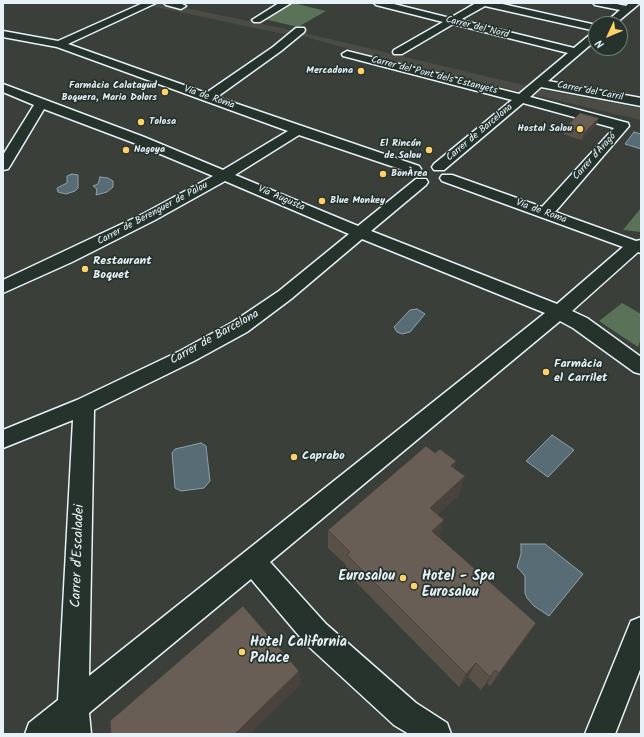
<!DOCTYPE html>
<meta charset="utf-8">
<style>
body{margin:0}
#map{position:relative;width:644px;height:737px;overflow:hidden;background:#3a4039;font-family:Kalam,sans-serif}
canvas{display:block}
.frame{position:absolute;inset:0;border:4px solid #e8f1f8;pointer-events:none}
.north{position:absolute;left:588px;top:16px;width:40px;height:40px;box-sizing:border-box;background:#26332d;border:1px solid #747f7e;border-radius:50%;rotate:226deg;font-size:11px;font-weight:700;line-height:16px;text-align:center;color:#e8f1f8}
.north::after{content:'';display:block;margin:auto;width:14px;height:18px;background:#ffd166;clip-path:polygon(50% 0,100% 100%,50% 72%,0 100%)}
</style>
<div id="map">
<canvas width="644" height="737"></canvas>
<div class="frame"></div>
<div class="north">N</div>
</div>
<script>
const context = document.querySelector('canvas').getContext('2d');
context.lineJoin = 'round';
function paint(path, color) {
  context.fillStyle = color;
  context.fill(path, 'evenodd');
}
function poly(rows) {
  const path = new Path2D();
  for (const r of rows) {
    path.moveTo(r[0], r[1]);
    for (let i = 2; i < r.length; i += 2) path.lineTo(r[i], r[i + 1]);
  }
  return path;
}
function strokePath(path, color, width, dash) {
  context.strokeStyle = color;
  context.lineWidth = width;
  context.lineCap = dash ? 'butt' : 'round';
  context.setLineDash(dash || []);
  context.stroke(path);
}
function label(font, color, halo, rows, align = 'center') {
  context.font = font + ' Kalam,sans-serif';
  context.lineWidth = 3.5;
  context.setLineDash([]);
  context.textBaseline = 'middle';
  context.strokeStyle = halo;
  context.fillStyle = color;
  for (const [text, x, y, turn = 0] of rows) {
    context.save();
    context.translate(x, y);
    context.rotate((+turn || 0) * Math.PI / 180);
    context.textAlign = isNaN(turn) ? turn : align;
    if (halo) context.strokeText(text, 0, 0);
    context.fillText(text, 0, 0);
    context.restore();
  }
}
const built = poly([
 [137,3,162,3,300,32,544,90,641,108,641,120,391,61,296,34,288,35]
]);
const green = poly([
 [293,3,326,11,298,27,264,19],
 [641,208,641,232,623,230],
 [622,303,641,314,641,338,638,347,599,321]
]);
const water = poly([
 [634,132,641,134,641,149,625,144,634,132],
 [72,174,78,175,78,188,75,191,66,194,58,192,57,188,67,183,67,176,72,174],
 [100,177,108,178,113,181,113,187,107,192,96,195,97,189,93,186,98,184,100,177],
 [417,309,425,314,410,332,402,334,397,332,394,327,410,310,417,309],
 [552,435,574,450,548,477,526,461,552,435],
 [201,443,206,446,210,481,204,488,181,491,175,488,172,453,175,449,201,443],
 [521,544,545,544,583,574,549,616,534,606,527,598,525,593,525,576,517,567,521,554,521,544]
]);
const street = poly([
 [143,3,156,3,68,44,206,93,273,47,296,28,304,28,305,30,304,32,281,51,217,97,419,166,421,169,419,172,414,173,409,172,299,135,235,175,358,226,416,179,426,179,428,182,426,185,371,231,557,304,623,247,442,181,440,178,442,175,452,175,542,207,614,128,523,103,444,170,434,170,432,167,434,164,512,100,343,56,342,54,347,51,519,94,568,53,453,24,402,54,394,54,393,52,394,50,443,22,376,5,374,3,390,3,450,18,476,3,498,3,596,25,596,31,485,6,460,20,574,48,592,33,596,32,596,40,548,81,641,98,641,106,541,87,530,97,628,123,629,126,555,212,636,241,641,240,641,253,638,252,572,311,587,318,641,357,641,374,634,372,573,328,560,321,270,562,326,624,416,703,447,723,451,734,409,734,394,725,306,644,251,579,89,713,91,734,25,734,29,723,58,700,73,420,3,448,3,430,77,400,180,351,233,322,279,291,349,234,225,181,155,220,72,262,3,293,3,280,143,214,213,176,134,143,44,109,10,166,8,169,3,170,3,155,34,105,3,92,3,84,144,137,223,170,288,131,57,47,3,37,3,31,58,41,143,3],
 [362,239,545,313,89,676,94,410,194,361,247,332,291,299,362,239],
 [164,3,180,3,186,6,181,9,166,5,164,3],
 [279,3,291,3,260,22,254,22,252,20,279,3],
 [593,3,612,3,626,6,629,3,640,3,615,24,604,24,620,10,595,5,593,3],
 [641,617,641,667,615,734,585,734,631,621,641,617]
]);
const wall = poly([
 [596,125,581,140,563,134,566,127],
 [435,453,456,461,454,468,459,495,438,514,439,537,526,638,490,686,487,683,481,690,468,677,459,687,346,572,346,565,328,548,328,530]
]);
const shadedWall = poly([
 [599,118,596,125,581,140,584,133],
 [456,461,450,480,451,466],
 [465,476,459,495,426,525,430,508],
 [444,520,439,537,427,549,432,531],
 [536,623,526,638,490,686,499,673],
 [476,663,468,677,459,687,466,674],
 [495,670,487,683,481,690,490,677],
 [299,671,301,684,250,734,235,734]
]);
const building = poly([
 [580,113,599,118,584,133,566,127,580,113],
 [426,446,435,453,440,449,456,461,451,466,465,476,430,508,444,520,432,531,536,623,499,673,495,670,490,677,476,663,466,674,347,555,350,552,328,530,426,446],
 [243,606,299,671,235,734,111,734,110,721,243,606]
]);
const markers = [
 [361,71,4,"#ffd166"],
 [165,92,4,"#ffd166"],
 [141,122,4,"#ffd166"],
 [580,129,4,"#ffd166"],
 [126,150,4,"#ffd166"],
 [429,150,4,"#ffd166"],
 [383,174,4,"#ffd166"],
 [322,201,4,"#ffd166"],
 [85,269,4,"#ffd166"],
 [546,372,4,"#ffd166"],
 [294,457,4,"#ffd166"],
 [403,578,4,"#ffd166"],
 [414,586,4,"#ffd166"],
 [242,652,4,"#ffd166"]
];
const farStreetnames = [
 ["Carrer del Nord",477,28,14],
 ["Carrer del Pont dels Estanyets",434,76,14],
 ["Carrer del Carril",590,92,11],
 ["Via de Roma",209,98,19],
 ["Carrer de Barcelona",480,133,-40],
 ["Carrer d'Aragó",595,157,-48],
 ["Via Augusta",281,199,23],
 ["Via de Roma",541,212,20],
 ["Carrer de Berenguer de Palou",153,214,-28]
];
const farPoinames = [
 ["Mercadona",353,71],
 ["Farmàcia Calatayud",157,86],
 ["Boquera, Maria Dolors",157,98],
 ["Tolosa",149,122,"left"],
 ["Hostal Salou",572,129],
 ["El Rincón",421,144],
 ["de Salou",421,156],
 ["Nagoya",134,150,"left"],
 ["BonÀrea",391,174,"left"],
 ["Blue Monkey",330,201,"left"]
];
const poiNames = [
 ["Restaurant",93,262],
 ["Boquet",93,276],
 ["Farmàcia",554,365],
 ["el Carrilet",554,379],
 ["Caprabo",302,457]
];
const streetNames = [
 ["Carrer de Barcelona",215,338,-29]
];
const nearStreetnames = [
 ["Carrer d'Escaladei",79,556,-88]
];
const nearPoinames = [
 ["Eurosalou",395,578,"right"],
 ["Hotel - Spa",422,578],
 ["Eurosalou",422,594],
 ["Hotel California",250,644],
 ["Palace",250,660]
];
paint(built, '#4b4c45');
paint(green, '#597258');
paint(water, '#576c75');
strokePath(water, '#91a1a9', 1);
strokePath(street, '#e8f1f8', 3);
paint(street, '#26332d');
paint(wall, '#5a5149');
paint(shadedWall, '#4a423c');
paint(building, '#695e55');
strokePath(building, '#4a423c', 1);
for (const [x, y, r, color] of markers) {
  const dot = new Path2D();
  dot.arc(x, y, r, 0, 2 * Math.PI);
  context.fillStyle = color;
  context.fill(dot);
  strokePath(dot, '#26332d', 1.5);
}
label('10px', '#e8f1f8', '#26332d', farStreetnames);
label('bold 10px', '#e8f1f8', '#26332d', farPoinames, 'right');
label('bold 12px', '#e8f1f8', '#26332d', poiNames, 'left');
label('12px', '#e8f1f8', '#26332d', streetNames);
label('14px', '#e8f1f8', '#26332d', nearStreetnames);
label('bold 14px', '#e8f1f8', '#26332d', nearPoinames, 'left');
</script>
